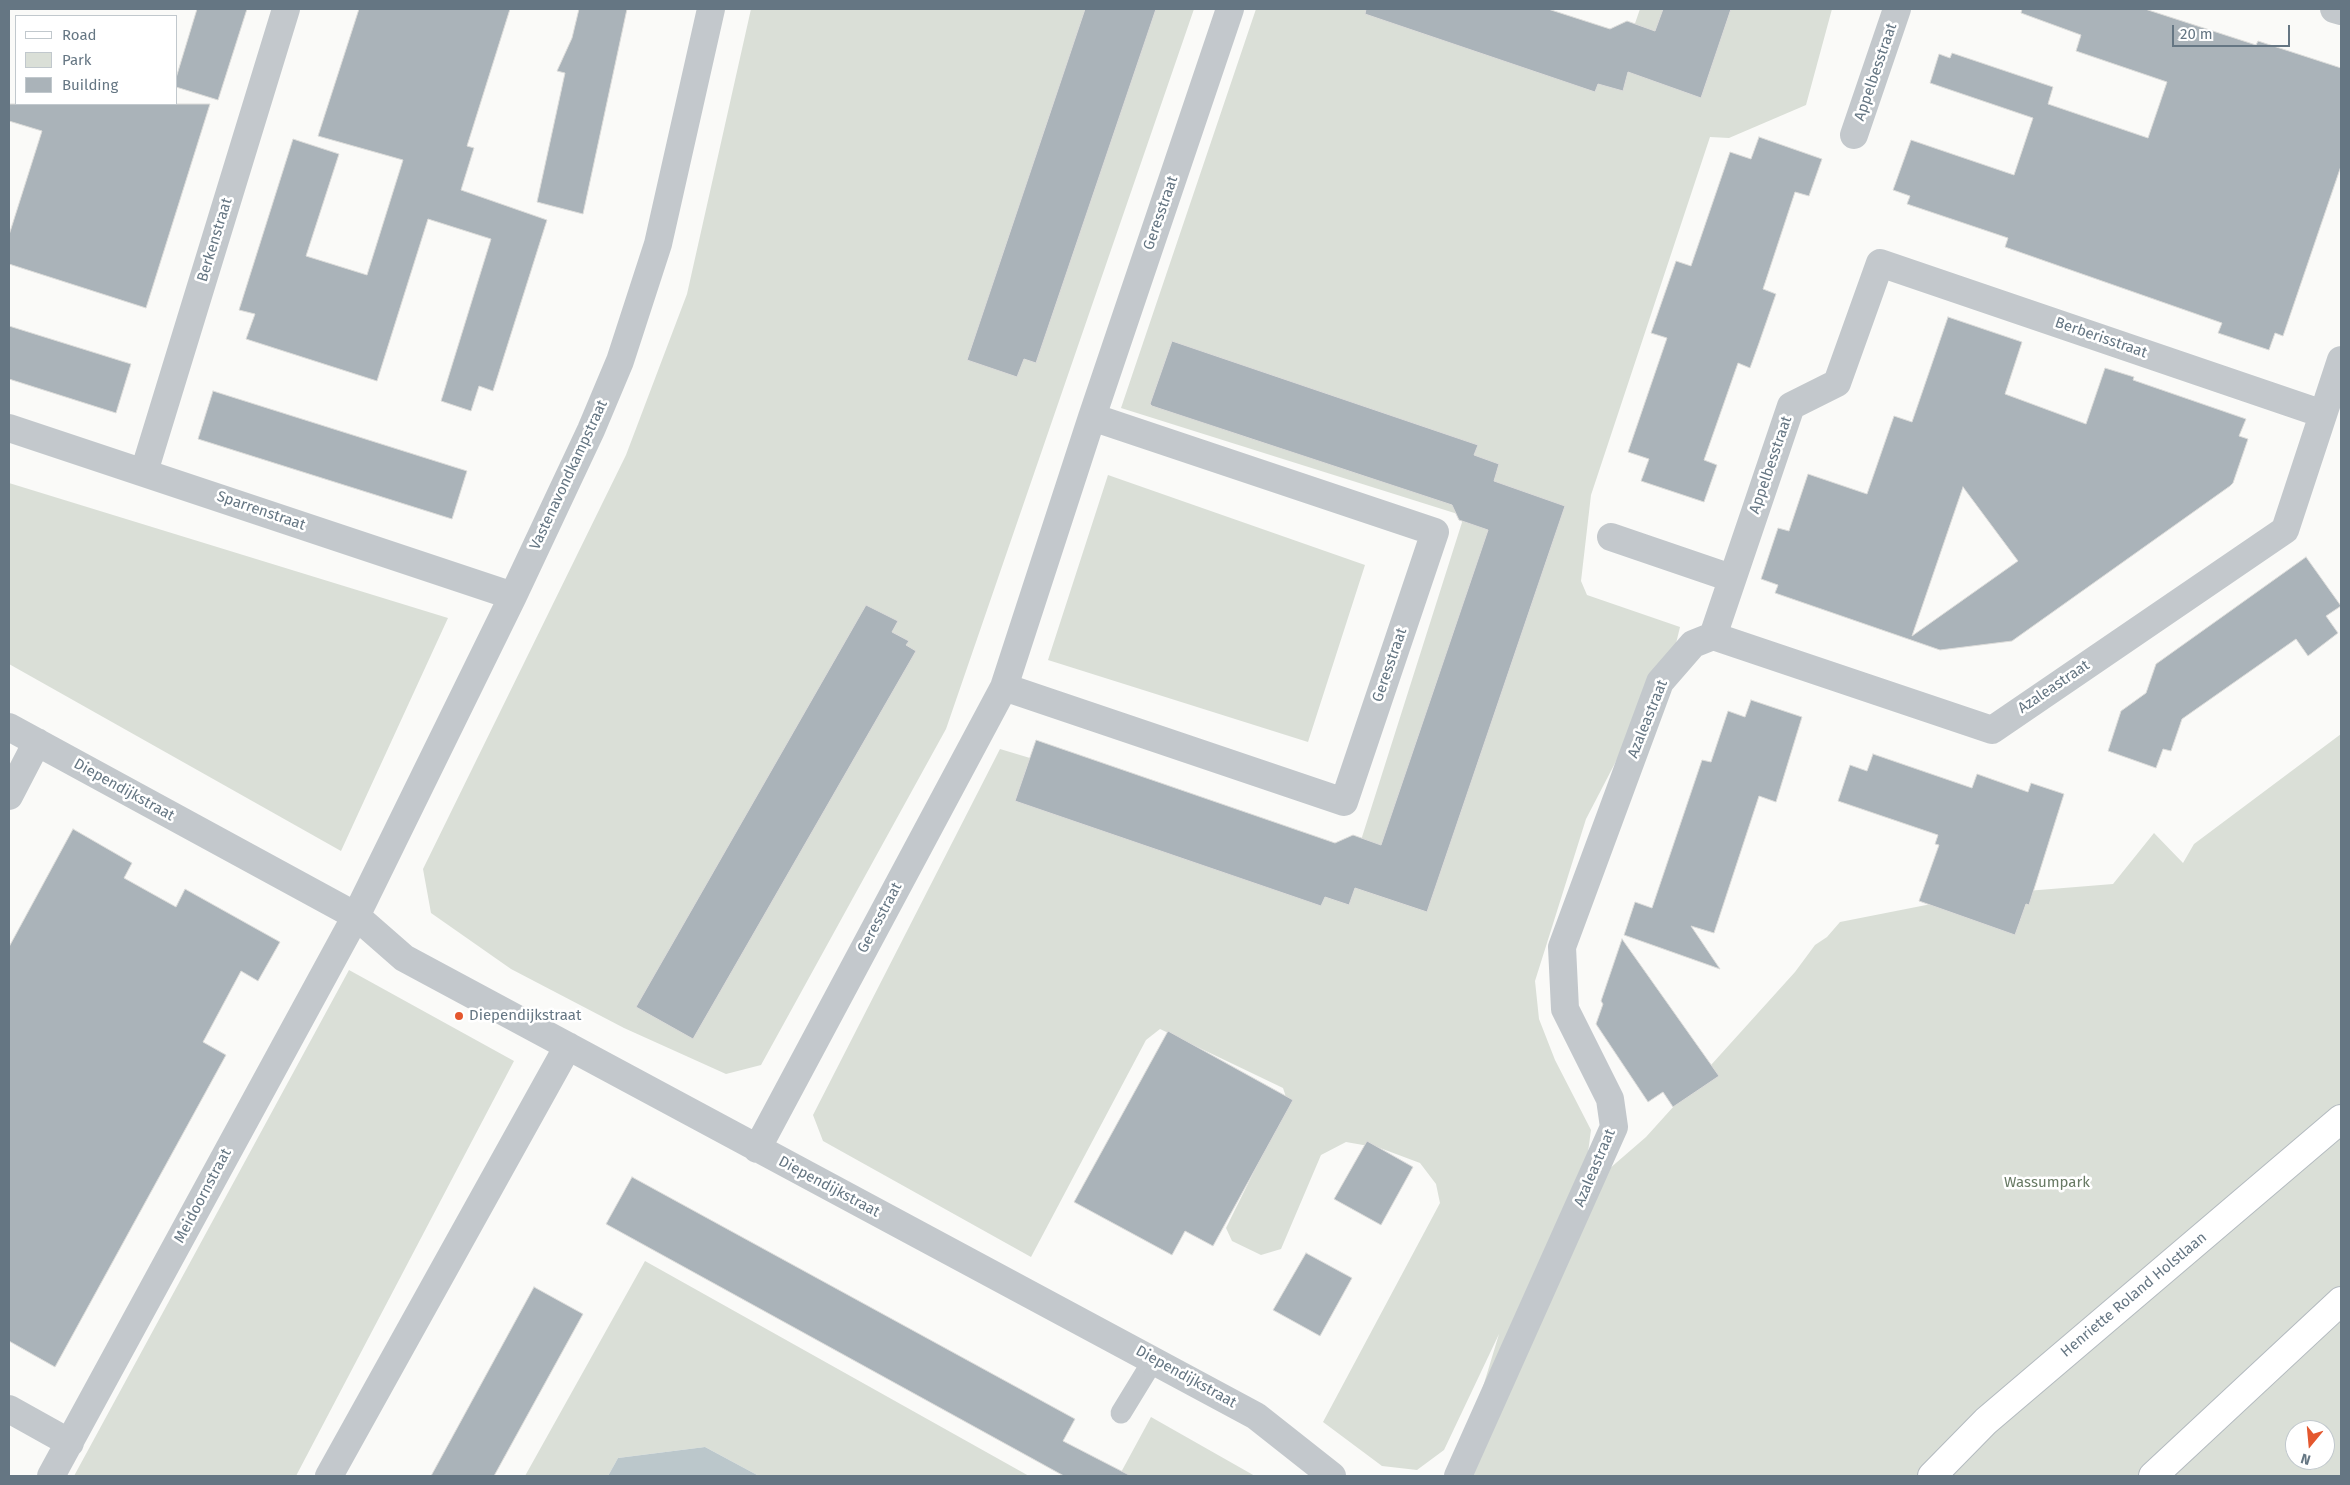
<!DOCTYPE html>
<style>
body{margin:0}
#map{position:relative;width:2350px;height:1485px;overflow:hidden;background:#fafaf8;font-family:"Fira Sans",sans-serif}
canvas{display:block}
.frame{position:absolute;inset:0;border:10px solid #657683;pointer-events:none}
.legend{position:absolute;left:15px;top:15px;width:162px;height:90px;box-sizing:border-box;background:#fff;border:1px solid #c1c8cd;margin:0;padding:6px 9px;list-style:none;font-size:15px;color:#657683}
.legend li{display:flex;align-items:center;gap:10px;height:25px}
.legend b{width:25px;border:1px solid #c1c8cd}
.north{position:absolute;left:2285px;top:1420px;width:50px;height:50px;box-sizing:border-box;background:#fff;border:1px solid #c1c8cd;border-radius:50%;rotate:197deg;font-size:14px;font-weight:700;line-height:20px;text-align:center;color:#657683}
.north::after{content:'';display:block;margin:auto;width:18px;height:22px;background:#e4572e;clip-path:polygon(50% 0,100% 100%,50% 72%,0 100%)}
.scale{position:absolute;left:2172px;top:25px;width:118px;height:22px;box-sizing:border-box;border:2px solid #657683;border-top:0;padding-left:6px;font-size:15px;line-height:18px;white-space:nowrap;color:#657683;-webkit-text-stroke:4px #fff;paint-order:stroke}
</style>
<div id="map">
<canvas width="2350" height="1485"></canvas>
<div class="frame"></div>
<ul class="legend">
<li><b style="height:6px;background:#fff"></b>Road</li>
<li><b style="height:14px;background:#dadfd7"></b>Park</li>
<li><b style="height:14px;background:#aab3b9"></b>Building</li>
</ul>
<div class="north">N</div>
<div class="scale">20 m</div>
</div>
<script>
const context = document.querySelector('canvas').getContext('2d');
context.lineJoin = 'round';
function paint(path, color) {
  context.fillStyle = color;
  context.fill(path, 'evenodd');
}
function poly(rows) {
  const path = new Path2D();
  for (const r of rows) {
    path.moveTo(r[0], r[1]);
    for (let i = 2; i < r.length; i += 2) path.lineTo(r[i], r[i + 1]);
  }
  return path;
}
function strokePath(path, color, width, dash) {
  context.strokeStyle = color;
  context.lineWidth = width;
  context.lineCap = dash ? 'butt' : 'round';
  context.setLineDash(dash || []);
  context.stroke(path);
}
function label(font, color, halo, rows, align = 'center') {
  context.font = font + ' "Fira Sans",sans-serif';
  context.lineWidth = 5;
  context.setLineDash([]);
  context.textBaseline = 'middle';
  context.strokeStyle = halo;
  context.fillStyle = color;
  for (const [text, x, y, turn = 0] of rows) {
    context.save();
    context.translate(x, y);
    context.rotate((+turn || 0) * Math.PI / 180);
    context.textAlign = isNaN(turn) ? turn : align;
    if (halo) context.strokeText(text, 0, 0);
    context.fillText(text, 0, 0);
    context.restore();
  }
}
const green = poly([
 [751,9,1194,9,946,729,761,1065,726,1074,624,1028,511,969,431,913,423,869,626,455,687,294],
 [1256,9,1543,9,1631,35,1640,9,1832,9,1806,105,1729,138,1710,137,1591,495,1581,581,1587,595,1680,627,1673,656,1667,663,1586,819,1535,981,1539,1019,1555,1060,1591,1130,1587,1160,1564,1208,1646,1137,1795,972,1815,945,1827,937,1840,922,1977,895,2113,884,2154,833,2183,863,2194,844,2341,734,2341,1476,1456,1476,1499,1334,1444,1450,1417,1470,1382,1466,1323,1422,1440,1203,1436,1184,1420,1163,1380,1148,1346,1142,1321,1155,1281,1249,1261,1255,1232,1241,1226,1228,1288,1103,1283,1088,1160,1029,1146,1040,1031,1257,823,1141,813,1115,1000,749,1356,856,1464,516,1121,408],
 [2295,1430,2325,1430,2325,1460,2295,1460],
 [1108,475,1365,565,1308,742,1048,660],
 [9,483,448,618,341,851,9,664],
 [349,970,514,1061,296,1476,74,1476],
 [645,1261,1029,1476,759,1476,705,1447,618,1458,608,1476,525,1476],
 [1151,1417,1255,1476,1119,1476]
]);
const water = poly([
 [705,1447,759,1476,608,1476,618,1458]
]);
const building = poly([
 [197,9,247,9,218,100,176,87,176,78,197,9],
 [359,9,510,9,467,146,474,148,461,190,547,220,493,391,479,386,471,411,441,401,491,239,428,219,377,381,246,339,255,314,239,310,293,139,339,154,306,256,367,275,403,160,318,136,359,9],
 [579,9,627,9,583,214,537,202,565,73,557,71,572,38,579,9],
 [1085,9,1156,9,1036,363,1024,359,1017,377,967,360,1085,9],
 [1366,9,1548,9,1610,29,1627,21,1655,31,1663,9,1731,9,1701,98,1628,72,1623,91,1598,84,1595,92,1365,14,1366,9],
 [2022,9,2145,9,2256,45,2258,41,2341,68,2341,166,2283,336,2275,333,2269,350,2218,333,2222,323,2005,247,2008,238,1907,204,1910,196,1893,190,1911,140,2014,175,2033,118,1930,83,1939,54,1950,58,1952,53,2053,87,2048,104,2148,138,2167,82,2076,51,2081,35,2021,13,2022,9],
 [9,104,210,104,146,308,9,264,9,235,42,131,9,121,9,104],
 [1759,137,1822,159,1809,196,1795,192,1763,289,1776,294,1759,343,1750,368,1738,363,1704,460,1717,465,1704,502,1641,481,1649,459,1628,452,1667,338,1651,333,1676,261,1691,266,1730,152,1751,159,1759,137],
 [1948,317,2022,342,2005,394,2086,424,2105,368,2134,377,2133,380,2246,419,2239,436,2248,439,2233,483,2230,486,2012,641,1940,650,1775,593,1778,585,1761,579,1778,528,1789,531,1808,474,1867,494,1894,416,1912,422,1948,317],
 [1963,487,2018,561,1912,636,1963,487],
 [9,326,131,364,116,413,9,379,9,326],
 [1172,341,1478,445,1474,455,1499,464,1494,481,1565,506,1427,912,1355,888,1349,905,1325,897,1321,906,1015,801,1036,740,1335,843,1353,835,1381,845,1488,530,1459,520,1452,505,1152,406,1150,404,1172,341],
 [213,391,467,471,452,519,198,439,213,391],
 [2306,557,2341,606,2326,616,2338,633,2308,656,2296,639,2182,719,2171,751,2163,749,2156,768,2108,751,2121,711,2146,693,2156,664,2306,557],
 [866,605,898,621,892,632,909,641,906,645,916,651,693,1039,636,1007,866,605],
 [1751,700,1802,717,1776,802,1759,796,1714,933,1691,926,1720,969,1624,935,1635,902,1652,908,1702,760,1711,762,1728,711,1745,717,1751,700],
 [1873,754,1972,788,1977,774,2028,792,2031,783,2064,794,2029,905,2026,904,2015,935,1919,901,1939,845,1935,844,1938,835,1838,801,1850,765,1867,771,1873,754],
 [73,829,132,863,124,878,176,907,185,889,280,942,258,981,241,971,203,1042,226,1055,55,1367,9,1341,9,947,73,829],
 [1622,939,1719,1076,1673,1107,1663,1092,1648,1102,1596,1024,1603,1004,1601,1001,1622,939],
 [1168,1031,1293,1100,1213,1246,1185,1231,1172,1255,1074,1202,1168,1031],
 [1367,1141,1413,1167,1381,1225,1334,1199,1367,1141],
 [632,1177,1075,1419,1063,1441,1131,1476,1064,1476,606,1224,632,1177],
 [1306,1253,1352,1278,1320,1336,1273,1310,1306,1253],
 [534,1287,583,1314,494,1476,431,1476,534,1287]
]);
const lane = poly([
 [1121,1413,1154,1359]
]);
const street = poly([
 [2334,9,2341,11],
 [1854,135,1897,9],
 [9,428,513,596],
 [144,472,286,9],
 [1611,537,1731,578],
 [1713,636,1791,406,1837,383,1880,263,2323,414],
 [1004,687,1344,802,1435,532,1092,417],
 [9,727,356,916,404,958,1256,1416,1332,1476],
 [9,796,37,742],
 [757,1149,1004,687,1092,417,1230,9],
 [9,1409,70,1443],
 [51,1476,356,916,513,596,591,430,620,361,658,244,711,9],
 [329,1476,568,1046],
 [1458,1476,1614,1127,1610,1099,1565,1009,1562,947,1660,682,1693,644,1713,636,1992,730,2285,530,2341,360]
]);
const secondary = poly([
 [1932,1476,1986,1421,2341,1119],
 [2153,1476,2341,1301]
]);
const markers = [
 [459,1016,5,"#e4572e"]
];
const streetNames = [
 ["Appelbesstraat",1876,72,-71],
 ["Geresstraat",1161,213,-71],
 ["Berkenstraat",215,240,-73],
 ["Berberisstraat",2101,338,19],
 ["Appelbesstraat",1771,465,-71],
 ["Vastenavondkampstraat",569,475,-65],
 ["Sparrenstraat",261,511,19],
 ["Geresstraat",1390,665,-71],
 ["Azaleastraat",2054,687,-34],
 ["Azaleastraat",1648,719,-68],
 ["Diependijkstraat",124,790,29],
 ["Geresstraat",880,918,-62],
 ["Azaleastraat",1595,1168,-67],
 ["Diependijkstraat",829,1187,28],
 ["Meidoornstraat",203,1196,-62],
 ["Henriette Roland Holstlaan",2134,1295,-40],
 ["Diependijkstraat",1186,1377,29]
];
const poiNames = [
 ["Diependijkstraat",469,1016]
];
const parkNames = [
 ["Wassumpark",2047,1183]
];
paint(green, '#dadfd7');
paint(water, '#bbc7cb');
paint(building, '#aab3b9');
strokePath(building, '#dcdcda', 1);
strokePath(secondary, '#b3babf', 30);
strokePath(lane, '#c3c8cc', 21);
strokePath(street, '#c3c8cc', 28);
strokePath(secondary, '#fff', 28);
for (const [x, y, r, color] of markers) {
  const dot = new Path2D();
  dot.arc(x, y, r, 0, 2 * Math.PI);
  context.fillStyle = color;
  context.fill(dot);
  strokePath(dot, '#fff', 2);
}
label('15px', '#657683', '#fff', streetNames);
label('15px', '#657683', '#fff', poiNames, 'left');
label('15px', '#687a64', '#fff', parkNames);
</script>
